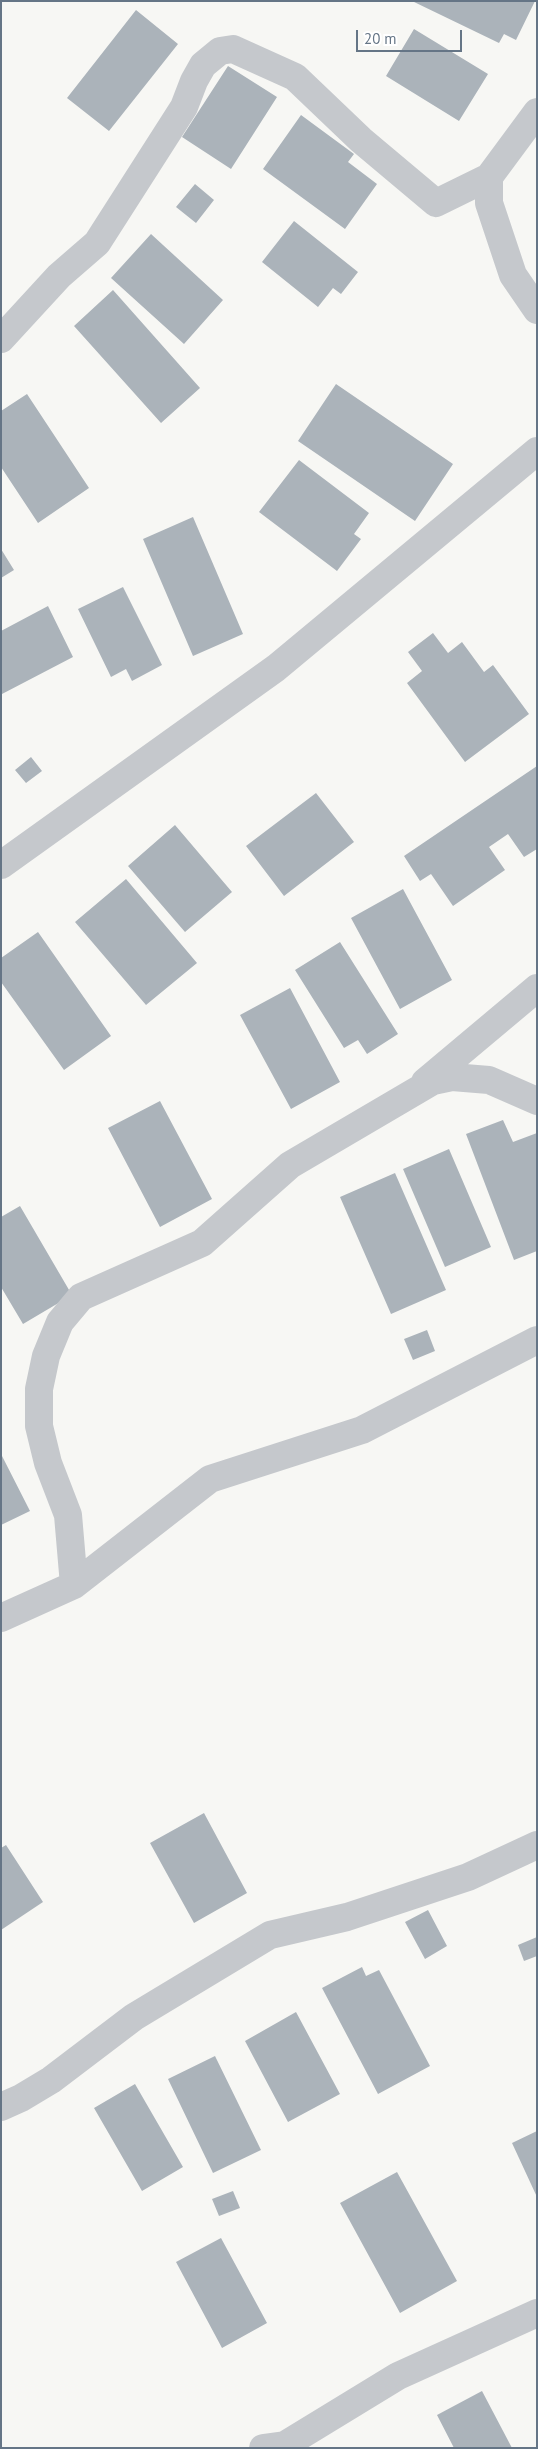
<!DOCTYPE html>
<style>
body{margin:0}
#map{position:relative;width:538px;height:2449px;overflow:hidden;background:#f7f7f4;font-family:"PT Sans",sans-serif}
canvas{display:block}
.frame{position:absolute;inset:0;border:2px solid #657586;pointer-events:none}
.scale{position:absolute;left:356px;top:30px;width:106px;height:22px;box-sizing:border-box;border:2px solid #657586;border-top:0;padding-left:6px;font-size:15px;line-height:18px;white-space:nowrap;color:#657586;-webkit-text-stroke:4px #fff;paint-order:stroke}
</style>
<div id="map">
<canvas width="538" height="2449"></canvas>
<div class="frame"></div>
<div class="scale">20 m</div>
</div>
<script>
const context = document.querySelector('canvas').getContext('2d');
context.lineJoin = 'round';
function paint(path, color) {
  context.fillStyle = color;
  context.fill(path, 'evenodd');
}
function poly(rows) {
  const path = new Path2D();
  for (const r of rows) {
    path.moveTo(r[0], r[1]);
    for (let i = 2; i < r.length; i += 2) path.lineTo(r[i], r[i + 1]);
  }
  return path;
}
function strokePath(path, color, width, dash) {
  context.strokeStyle = color;
  context.lineWidth = width;
  context.lineCap = dash ? 'butt' : 'round';
  context.setLineDash(dash || []);
  context.stroke(path);
}
const building = poly([
 [412,1,535,1,516,40,504,34,499,43],
 [136,10,178,44,109,131,67,98],
 [414,29,488,74,459,121,386,76],
 [228,66,277,97,231,169,182,137],
 [301,115,354,154,348,162,377,184,345,229,263,169],
 [195,184,214,200,196,223,176,207],
 [294,221,358,272,341,294,333,288,318,307,262,262],
 [151,234,223,300,184,344,111,278],
 [113,290,200,388,161,423,74,326],
 [336,384,453,464,415,521,298,441],
 [27,394,89,488,38,523,1,467,1,411],
 [299,460,369,513,354,534,361,539,337,571,259,512],
 [193,517,243,634,193,656,143,539],
 [1,549,14,570,1,578],
 [123,587,162,665,132,681,126,669,111,677,78,609],
 [48,606,73,657,2,694,1,631],
 [433,633,448,653,462,642,484,672,493,665,529,714,465,762,407,683,422,671,408,652],
 [31,757,42,771,26,783,15,770],
 [537,766,537,849,524,857,508,834,489,847,505,870,453,906,431,874,420,881,404,856],
 [316,793,354,842,284,896,246,846],
 [175,825,232,892,185,932,128,866],
 [126,879,197,963,146,1005,75,922],
 [403,889,452,980,400,1009,351,918],
 [38,932,111,1036,64,1070,1,982,1,958],
 [340,942,398,1034,367,1054,358,1040,344,1048,295,970],
 [290,988,340,1082,291,1109,240,1015],
 [160,1101,212,1199,160,1227,108,1128],
 [503,1120,513,1142,537,1133,537,1251,514,1260,466,1134],
 [449,1149,491,1247,445,1267,403,1169],
 [395,1173,446,1290,391,1314,340,1197],
 [20,1206,72,1295,23,1324,1,1287,1,1217],
 [427,1330,435,1351,413,1360,404,1339],
 [1,1454,30,1511,1,1525],
 [204,1813,247,1893,194,1923,150,1843],
 [6,1845,43,1902,1,1930,1,1848],
 [428,1910,447,1946,425,1959,405,1922],
 [537,1937,537,1956,524,1961,518,1945],
 [362,1967,366,1976,379,1970,430,2066,378,2094,322,1988],
 [296,2012,340,2094,288,2122,245,2041],
 [215,2056,261,2150,213,2173,168,2079],
 [135,2084,183,2167,142,2191,94,2108],
 [537,2131,537,2197,512,2143],
 [397,2172,457,2281,400,2313,340,2203],
 [233,2191,240,2208,219,2216,212,2199],
 [221,2238,267,2323,222,2348,176,2262],
 [482,2391,512,2448,454,2448,437,2415]
]);
const minor = poly([
 [537,112,489,177,489,203,513,275,537,310],
 [1,339,59,276,97,243,184,107,194,81,203,65,220,51,233,49,295,77,361,140,436,203,489,177],
 [1,865,276,668,537,451],
 [425,1082,537,988],
 [74,1585,68,1515,48,1463,39,1426,39,1389,46,1356,60,1322,81,1297,202,1243,290,1165,433,1081,452,1077,489,1080,537,1101],
 [1,1618,74,1585,210,1479,362,1430,537,1340],
 [1,2107,21,2098,51,2080,134,2017,270,1935,347,1917,468,1877,537,1845],
 [263,2448,285,2445,398,2376,537,2313]
]);
paint(building, '#abb3ba');
strokePath(minor, '#c5c8cc', 28);
</script>
